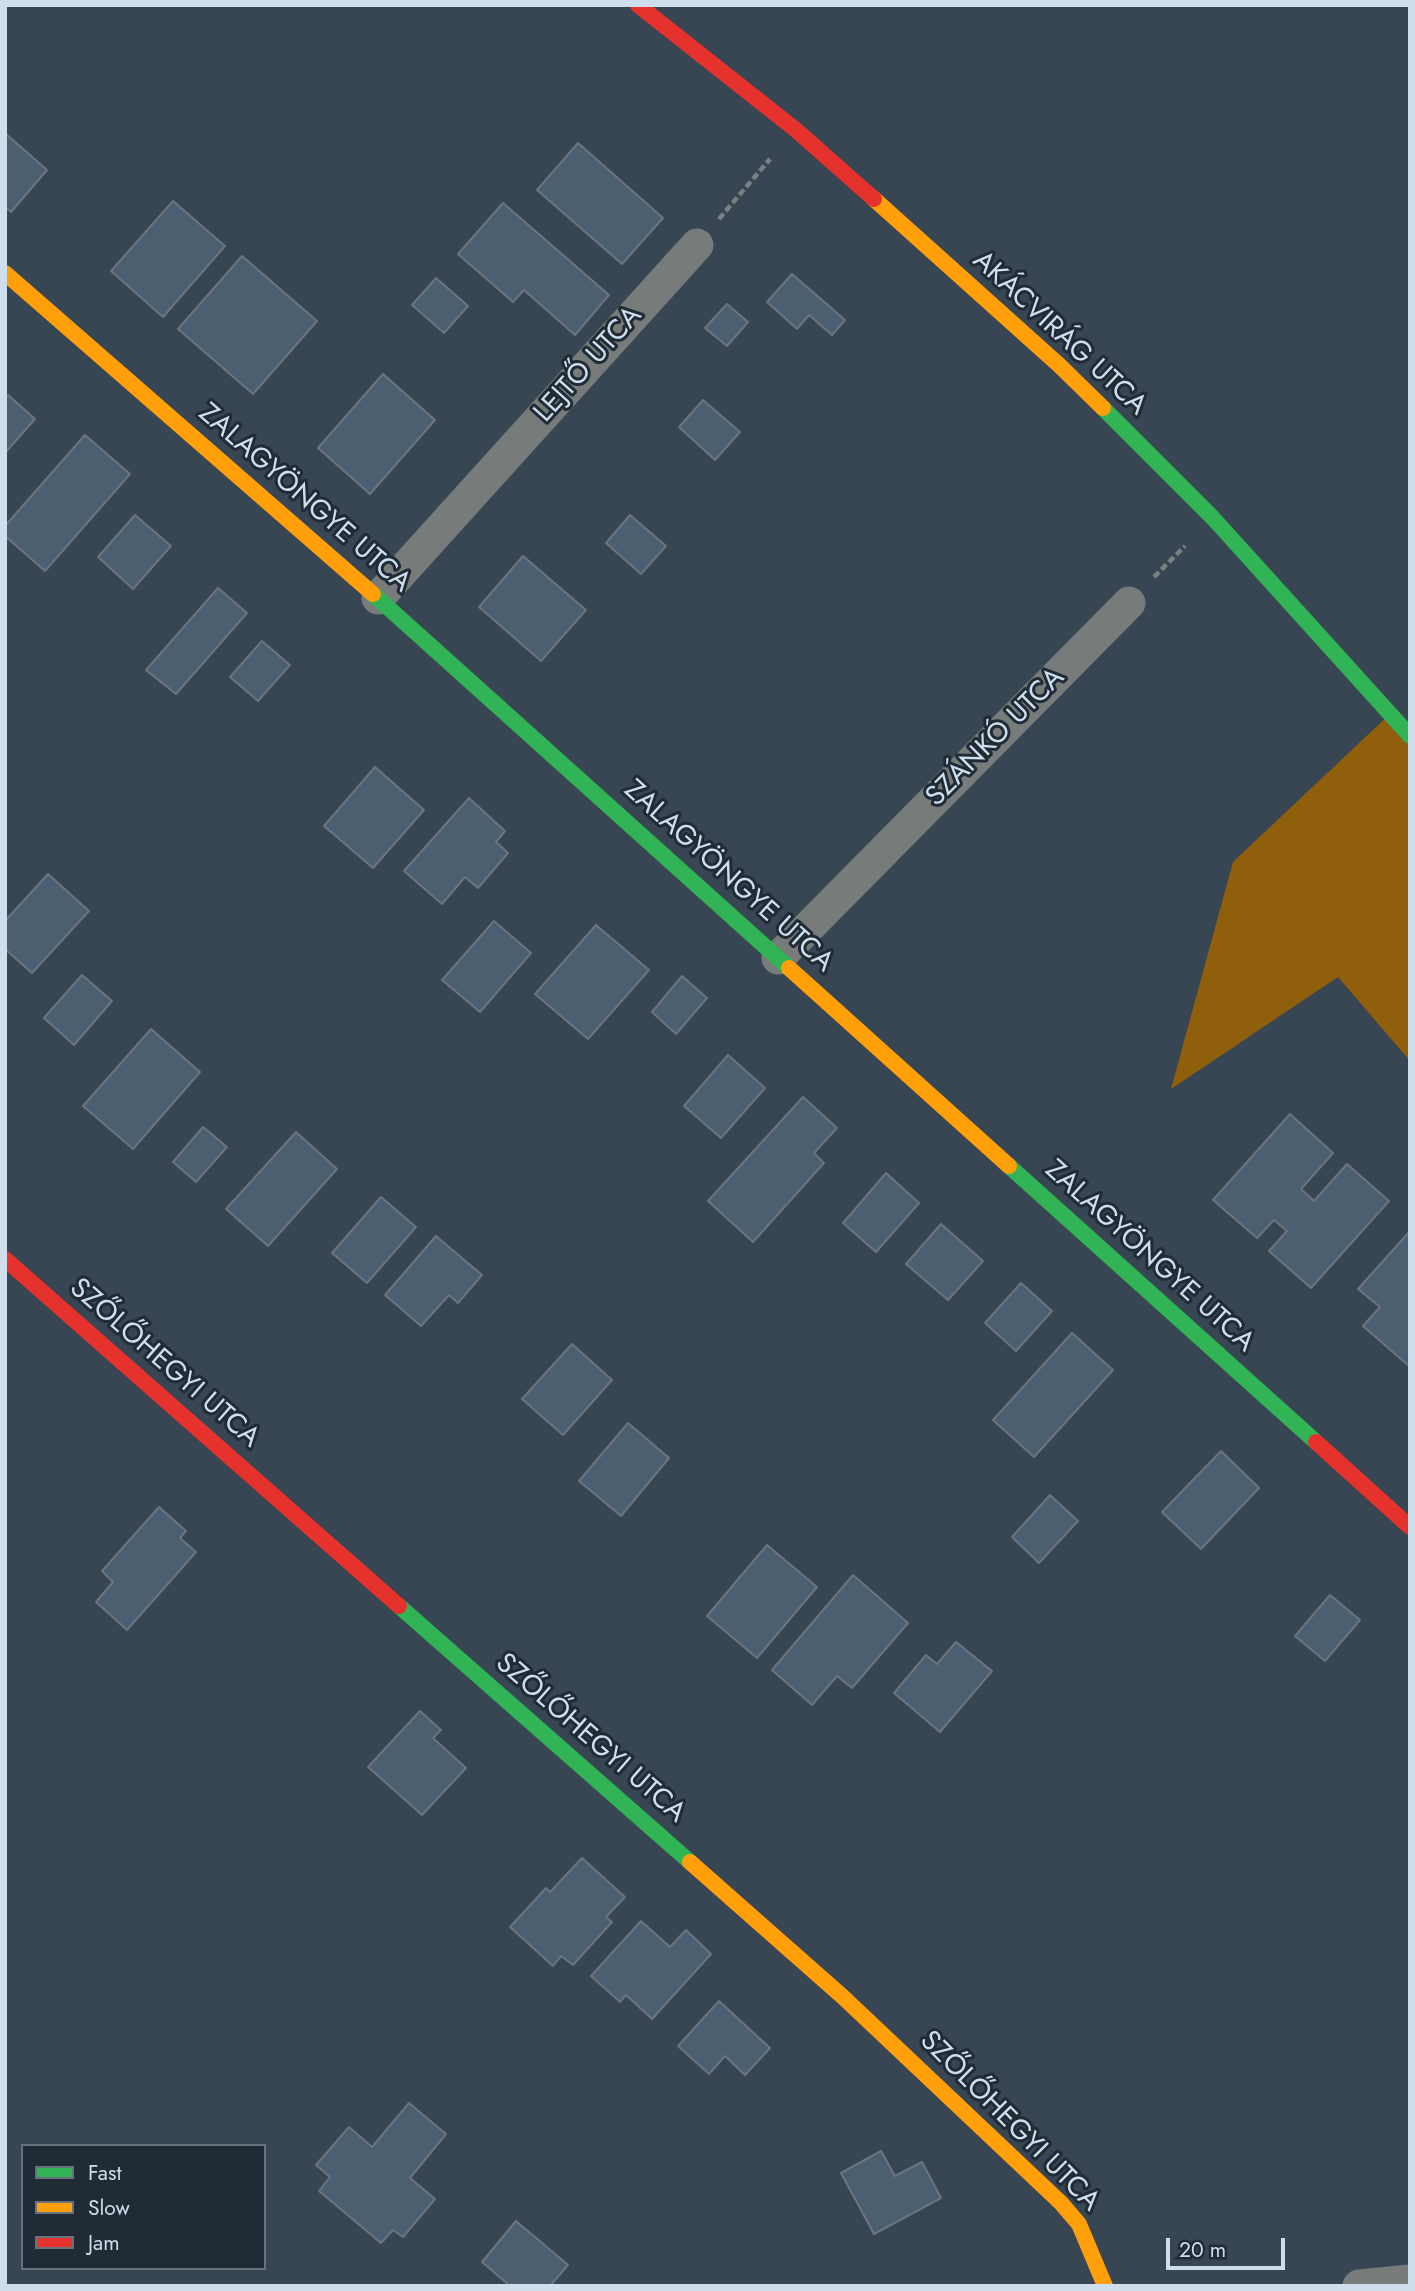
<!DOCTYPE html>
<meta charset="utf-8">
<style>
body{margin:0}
#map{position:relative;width:1415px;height:2291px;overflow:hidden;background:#384552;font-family:Jost,sans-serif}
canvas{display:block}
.frame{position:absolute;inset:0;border:7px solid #cfdeec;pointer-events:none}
.legend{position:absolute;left:21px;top:2144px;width:245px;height:126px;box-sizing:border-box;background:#202b36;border:2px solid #66737f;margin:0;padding:9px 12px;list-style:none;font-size:21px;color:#cfdeec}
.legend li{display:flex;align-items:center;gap:14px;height:35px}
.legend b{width:35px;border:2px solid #66737f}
.scale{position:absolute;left:1166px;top:2238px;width:119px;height:32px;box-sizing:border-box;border:4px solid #cfdeec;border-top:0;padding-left:9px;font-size:21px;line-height:24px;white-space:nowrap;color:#cfdeec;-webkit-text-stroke:5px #202b36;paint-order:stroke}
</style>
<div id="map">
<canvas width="1415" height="2291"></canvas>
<div class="frame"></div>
<ul class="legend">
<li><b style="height:9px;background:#30b455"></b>Fast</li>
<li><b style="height:9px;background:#ff9f0a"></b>Slow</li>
<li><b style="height:9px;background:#e5322d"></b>Jam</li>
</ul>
<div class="scale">20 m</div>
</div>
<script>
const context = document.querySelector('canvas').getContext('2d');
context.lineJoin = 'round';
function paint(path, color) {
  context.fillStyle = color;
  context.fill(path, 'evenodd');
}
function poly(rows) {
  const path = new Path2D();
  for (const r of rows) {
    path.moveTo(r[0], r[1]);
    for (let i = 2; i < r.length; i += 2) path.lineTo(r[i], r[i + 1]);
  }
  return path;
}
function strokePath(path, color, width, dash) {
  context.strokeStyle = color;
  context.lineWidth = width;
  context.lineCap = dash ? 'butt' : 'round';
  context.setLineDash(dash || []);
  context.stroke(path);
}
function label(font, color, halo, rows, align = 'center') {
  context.font = font + ' Jost,sans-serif';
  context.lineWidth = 6;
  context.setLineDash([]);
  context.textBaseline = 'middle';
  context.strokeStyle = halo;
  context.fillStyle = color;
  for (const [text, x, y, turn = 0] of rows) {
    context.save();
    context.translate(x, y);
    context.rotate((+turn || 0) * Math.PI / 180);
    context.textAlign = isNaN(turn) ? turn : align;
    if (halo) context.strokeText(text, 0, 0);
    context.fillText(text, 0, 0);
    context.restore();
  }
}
const forest = poly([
 [1392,712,1410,729,1410,1061,1338,977,1171,1089,1233,862]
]);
const building = poly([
 [6,134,47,170,11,212,5,207,6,134],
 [578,143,663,218,622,264,537,190,578,143],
 [173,201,225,246,163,317,111,271,173,201],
 [503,203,609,295,575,335,524,290,513,302,458,254,503,203],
 [242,256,317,321,253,394,178,329,242,256],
 [792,274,845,320,832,335,809,315,797,329,767,302,792,274],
 [436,278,468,306,444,333,412,305,436,278],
 [727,304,748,322,727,346,705,328,727,304],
 [383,374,435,420,370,494,318,448,383,374],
 [8,395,35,419,5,453,5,398,8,395],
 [703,400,740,432,715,460,679,427,703,400],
 [85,435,130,474,45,571,5,536,5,526,85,435],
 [135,515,171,546,133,589,98,557,135,515],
 [630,515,666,546,641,574,606,543,630,515],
 [523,556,586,610,541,661,479,607,523,556],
 [218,588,247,613,176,694,146,670,218,588],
 [262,641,290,665,258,701,230,677,262,641],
 [375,767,424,810,373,868,324,826,375,767],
 [469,798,505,831,496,842,508,853,478,888,465,877,442,904,404,871,469,798],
 [48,874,89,911,32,973,5,949,5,921,48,874],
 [494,921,531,953,480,1012,442,980,494,921],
 [596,925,649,970,588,1039,535,994,596,925],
 [82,975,112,1001,74,1045,44,1018,82,975],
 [682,976,707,998,676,1034,652,1012,682,976],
 [151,1029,200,1072,133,1149,83,1106,151,1029],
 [728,1055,765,1088,721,1138,684,1106,728,1055],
 [803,1097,837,1128,814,1153,824,1163,753,1242,708,1201,803,1097],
 [1290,1114,1333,1153,1301,1189,1314,1201,1347,1164,1389,1201,1311,1288,1269,1251,1287,1231,1274,1220,1257,1238,1213,1200,1290,1114],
 [203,1127,227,1147,196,1182,173,1162,203,1127],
 [296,1132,337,1169,268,1246,226,1209,296,1132],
 [886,1173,919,1203,876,1252,843,1223,886,1173],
 [381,1197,416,1227,367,1283,332,1253,381,1197],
 [941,1224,983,1261,948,1300,906,1264,941,1224],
 [1410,1231,1410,1367,1363,1326,1380,1307,1358,1289,1410,1231],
 [436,1236,482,1275,458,1303,449,1295,421,1326,385,1295,436,1236],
 [1021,1283,1052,1311,1016,1351,985,1323,1021,1283],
 [1072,1333,1113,1370,1034,1457,993,1420,1072,1333],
 [572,1344,612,1380,563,1435,522,1399,572,1344],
 [628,1423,669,1458,621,1516,579,1481,628,1423],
 [1221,1451,1259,1488,1201,1549,1162,1512,1221,1451],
 [1050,1495,1078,1521,1039,1563,1012,1537,1050,1495],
 [159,1507,186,1531,180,1538,196,1552,127,1630,96,1602,113,1582,102,1571,159,1507],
 [767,1545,817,1587,757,1658,707,1616,767,1545],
 [853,1575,908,1623,852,1688,837,1676,812,1705,772,1670,853,1575],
 [1330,1595,1360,1620,1325,1661,1295,1636,1330,1595],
 [956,1642,992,1671,940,1732,894,1693,926,1655,937,1664,956,1642],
 [420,1711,441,1730,433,1738,466,1768,422,1815,368,1767,420,1711],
 [582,1858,625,1897,606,1917,612,1922,573,1965,561,1956,553,1966,510,1927,546,1888,550,1892,582,1858],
 [641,1921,670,1947,686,1930,711,1954,652,2019,626,1995,620,2002,591,1976,641,1921],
 [719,2001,770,2048,745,2075,725,2056,709,2074,678,2046,719,2001],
 [409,2103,446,2134,410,2178,435,2199,403,2237,393,2230,381,2243,319,2191,330,2177,316,2165,349,2127,372,2147,409,2103],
 [881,2151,895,2176,922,2162,941,2198,874,2234,841,2173,881,2151],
 [516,2221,568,2265,550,2286,510,2286,482,2262,516,2221]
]);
const path = poly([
 [719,219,770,159],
 [1154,577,1185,546]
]);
const street = poly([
 [378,598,697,245],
 [778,958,1129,603],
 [1359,2286,1410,2281]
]);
const fast = poly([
 [1103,408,1213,518,1410,736],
 [373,594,789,968],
 [1009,1166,1316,1442],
 [399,1606,690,1862]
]);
const slow = poly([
 [874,199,1059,365,1103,408],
 [5,273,373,594],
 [789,968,1009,1166],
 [690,1862,843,1997,1061,2203,1079,2224,1105,2286]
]);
const jam = poly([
 [638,5,796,130,874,199],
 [5,1259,399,1606],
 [1316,1442,1410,1527]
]);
const streetNames = [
 ["AKÁCVIRÁG UTCA",1059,334,43],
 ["LEJTŐ UTCA",589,365,-48],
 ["ZALAGYÖNGYE UTCA",304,499,41],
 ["SZÁNKÓ UTCA",996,738,-45],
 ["ZALAGYÖNGYE UTCA",728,877,42],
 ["ZALAGYÖNGYE UTCA",1149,1257,42],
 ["SZŐLŐHEGYI UTCA",164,1364,41],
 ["SZŐLŐHEGYI UTCA",590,1739,41],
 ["SZŐLŐHEGYI UTCA",1009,2122,45]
];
paint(forest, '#905f0b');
paint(building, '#4b5f71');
strokePath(building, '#6b7581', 2);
strokePath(path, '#7b8082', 4.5, [7, 3.5]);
strokePath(street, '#777b79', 33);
strokePath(fast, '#30b455', 16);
strokePath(slow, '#ff9f0a', 16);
strokePath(jam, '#e5322d', 16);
label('28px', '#cfdeec', '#202b36', streetNames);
</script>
